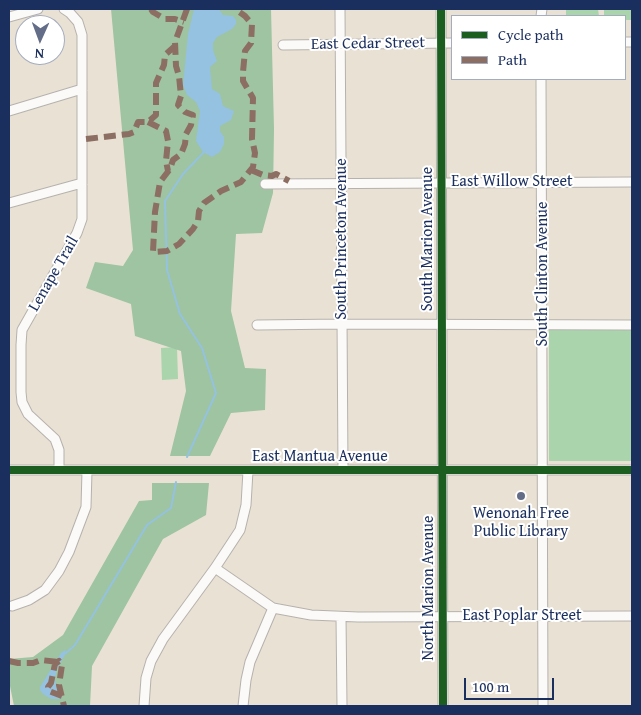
<!DOCTYPE html>
<style>
body{margin:0}
#map{position:relative;width:641px;height:715px;overflow:hidden;background:#e9e1d3;font-family:"Gentium Book Plus",serif}
canvas{display:block}
.frame{position:absolute;inset:0;border:10px solid #1b2f5e;pointer-events:none}
.legend{position:absolute;left:451px;top:15px;width:175px;height:65px;box-sizing:border-box;background:#fff;border:1px solid #a4acbf;margin:0;padding:6px 9px;list-style:none;font-size:15px;color:#1b2f5e}
.legend li{display:flex;align-items:center;gap:10px;height:25px}
.legend b{width:25px;border:1px solid #a4acbf}
.north{position:absolute;left:15px;top:15px;width:50px;height:50px;box-sizing:border-box;background:#fff;border:1px solid #a4acbf;border-radius:50%;rotate:182deg;font-size:14px;font-weight:700;line-height:20px;text-align:center;color:#1b2f5e}
.north::after{content:'';display:block;margin:auto;width:18px;height:22px;background:#636d87;clip-path:polygon(50% 0,100% 100%,50% 72%,0 100%)}
.scale{position:absolute;left:464px;top:678px;width:90px;height:22px;box-sizing:border-box;border:2px solid #1b2f5e;border-top:0;padding-left:6px;font-size:15px;line-height:18px;white-space:nowrap;color:#1b2f5e;-webkit-text-stroke:4px #fff;paint-order:stroke}
</style>
<div id="map">
<canvas width="641" height="715"></canvas>
<div class="frame"></div>
<ul class="legend">
<li><b style="height:6px;background:#1b5e20"></b>Cycle path</li>
<li><b style="height:6px;background:#8d6e63"></b>Path</li>
</ul>
<div class="north">N</div>
<div class="scale">100 m</div>
</div>
<script>
const context = document.querySelector('canvas').getContext('2d');
context.lineJoin = 'round';
function paint(path, color) {
  context.fillStyle = color;
  context.fill(path, 'evenodd');
}
function poly(rows) {
  const path = new Path2D();
  for (const r of rows) {
    path.moveTo(r[0], r[1]);
    for (let i = 2; i < r.length; i += 2) path.lineTo(r[i], r[i + 1]);
  }
  return path;
}
function strokePath(path, color, width, dash) {
  context.strokeStyle = color;
  context.lineWidth = width;
  context.lineCap = dash ? 'butt' : 'round';
  context.setLineDash(dash || []);
  context.stroke(path);
}
function label(font, color, halo, rows, align = 'center') {
  context.font = font + ' "Gentium Book Plus",serif';
  context.lineWidth = 4;
  context.setLineDash([]);
  context.textBaseline = 'middle';
  context.strokeStyle = halo;
  context.fillStyle = color;
  for (const [text, x, y, turn = 0] of rows) {
    context.save();
    context.translate(x, y);
    context.rotate((+turn || 0) * Math.PI / 180);
    context.textAlign = isNaN(turn) ? turn : align;
    if (halo) context.strokeText(text, 0, 0);
    context.fillText(text, 0, 0);
    context.restore();
  }
}
const green = poly([
 [566,9,598,9,599,16,566,16],
 [604,9,632,9,632,20,625,20,625,16,604,16],
 [549,329,632,329,632,461,549,461],
 [177,347,178,379,162,380,161,348]
]);
const forest = poly([
 [111,9,271,9,274,129,273,193,262,233,236,234,231,311,245,368,266,369,265,410,231,413,210,456,170,456,186,391,181,351,135,336,131,304,86,288,95,262,123,266,133,250],
 [152,483,209,483,206,515,163,539,92,666,90,706,14,706,9,681,9,659,33,657,63,635,139,501,152,500]
]);
const water = poly([
 [194,9,219,9,223,15,233,16,236,20,236,24,232,29,217,37,213,43,213,50,217,61,210,67,212,89,220,94,223,106,234,111,231,120,220,126,220,131,224,137,224,144,220,152,212,157,203,152,196,141,200,111,196,102,187,95,183,85,188,34],
 [65,650,66,653,57,669,55,678,56,687,62,694,62,698,59,699,51,699,43,694,40,690,40,687,61,653]
]);
const stream = poly([
 [187,457,216,393,202,348,180,314,167,270,165,201,183,174,205,151],
 [66,653,75,645,147,525,171,508,176,482]
]);
const minor = poly([
 [340,9,343,470],
 [441,9,443,706],
 [541,16,542,9],
 [9,17,38,9],
 [625,42,632,42],
 [283,45,452,43],
 [541,79,543,706],
 [9,111,82,89],
 [265,184,632,182],
 [9,203,82,183],
 [257,325,342,324,632,325],
 [9,470,632,470],
 [59,470,59,450,55,439,28,414,22,402,21,392,21,345,22,330,77,233,82,219,82,35,78,22,70,13,64,9],
 [215,568,273,608,311,615,358,617,632,616],
 [12,606,29,600,45,590,59,571,69,552,86,507,87,471],
 [341,617,342,706],
 [144,706,146,678,151,661,163,639,215,568,240,530,246,505,248,471],
 [243,706,246,680,250,662,273,608]
]);
const quiet = poly([
 [151,9,153,12,165,19,175,19,184,22],
 [187,9,175,42,176,66,179,76,181,96,178,105,185,112,193,115,191,125,186,134,185,144,181,154,173,160,170,169,160,182,155,212,153,252,167,251,179,244,193,229,198,221,199,211,204,203,221,191,241,182,253,167,255,153,252,139,253,98,243,81,243,72,245,51,251,43,252,24,245,16,235,9],
 [148,122,166,131,168,141,166,161,168,171],
 [86,139,129,134,134,132,138,122,148,122,156,115,156,83,164,65,165,55,175,46],
 [251,170,263,175,272,176,276,174,289,181],
 [9,661,18,663,33,663,41,660,58,662],
 [62,696,49,691,48,687,51,683,55,664,59,661,62,665,59,685,64,706]
]);
const cycleway = poly([
 [441,9,443,706],
 [9,470,632,470]
]);
const markers = [
 [521,496,5,"#636d87"]
];
const streetNames = [
 ["East Cedar Street",368,44,-1],
 ["East Willow Street",512,182],
 ["South Princeton Avenue",342,239,-90],
 ["South Marion Avenue",428,239,-90],
 ["Lenape Trail",54,274,-60],
 ["South Clinton Avenue",543,274,-90],
 ["East Mantua Avenue",320,457],
 ["North Marion Avenue",429,588,-90],
 ["East Poplar Street",522,616]
];
const poiNames = [
 ["Wenonah Free",521,514],
 ["Public Library",521,532]
];
paint(green, '#aad4ac');
paint(forest, '#9ec4a1');
paint(water, '#94c2e0');
strokePath(stream, '#94c2e0', 2);
strokePath(minor, '#b5b2ae', 11);
strokePath(minor, '#fcfaf8', 9);
strokePath(quiet, '#8d6e63', 6, [12, 6]);
strokePath(cycleway, '#1b5e20', 8);
for (const [x, y, r, color] of markers) {
  const dot = new Path2D();
  dot.arc(x, y, r, 0, 2 * Math.PI);
  context.fillStyle = color;
  context.fill(dot);
  strokePath(dot, '#fff', 2);
}
label('16px', '#1b2f5e', '#fff', streetNames);
label('16px', '#1b2f5e', '#fff', poiNames);
</script>
